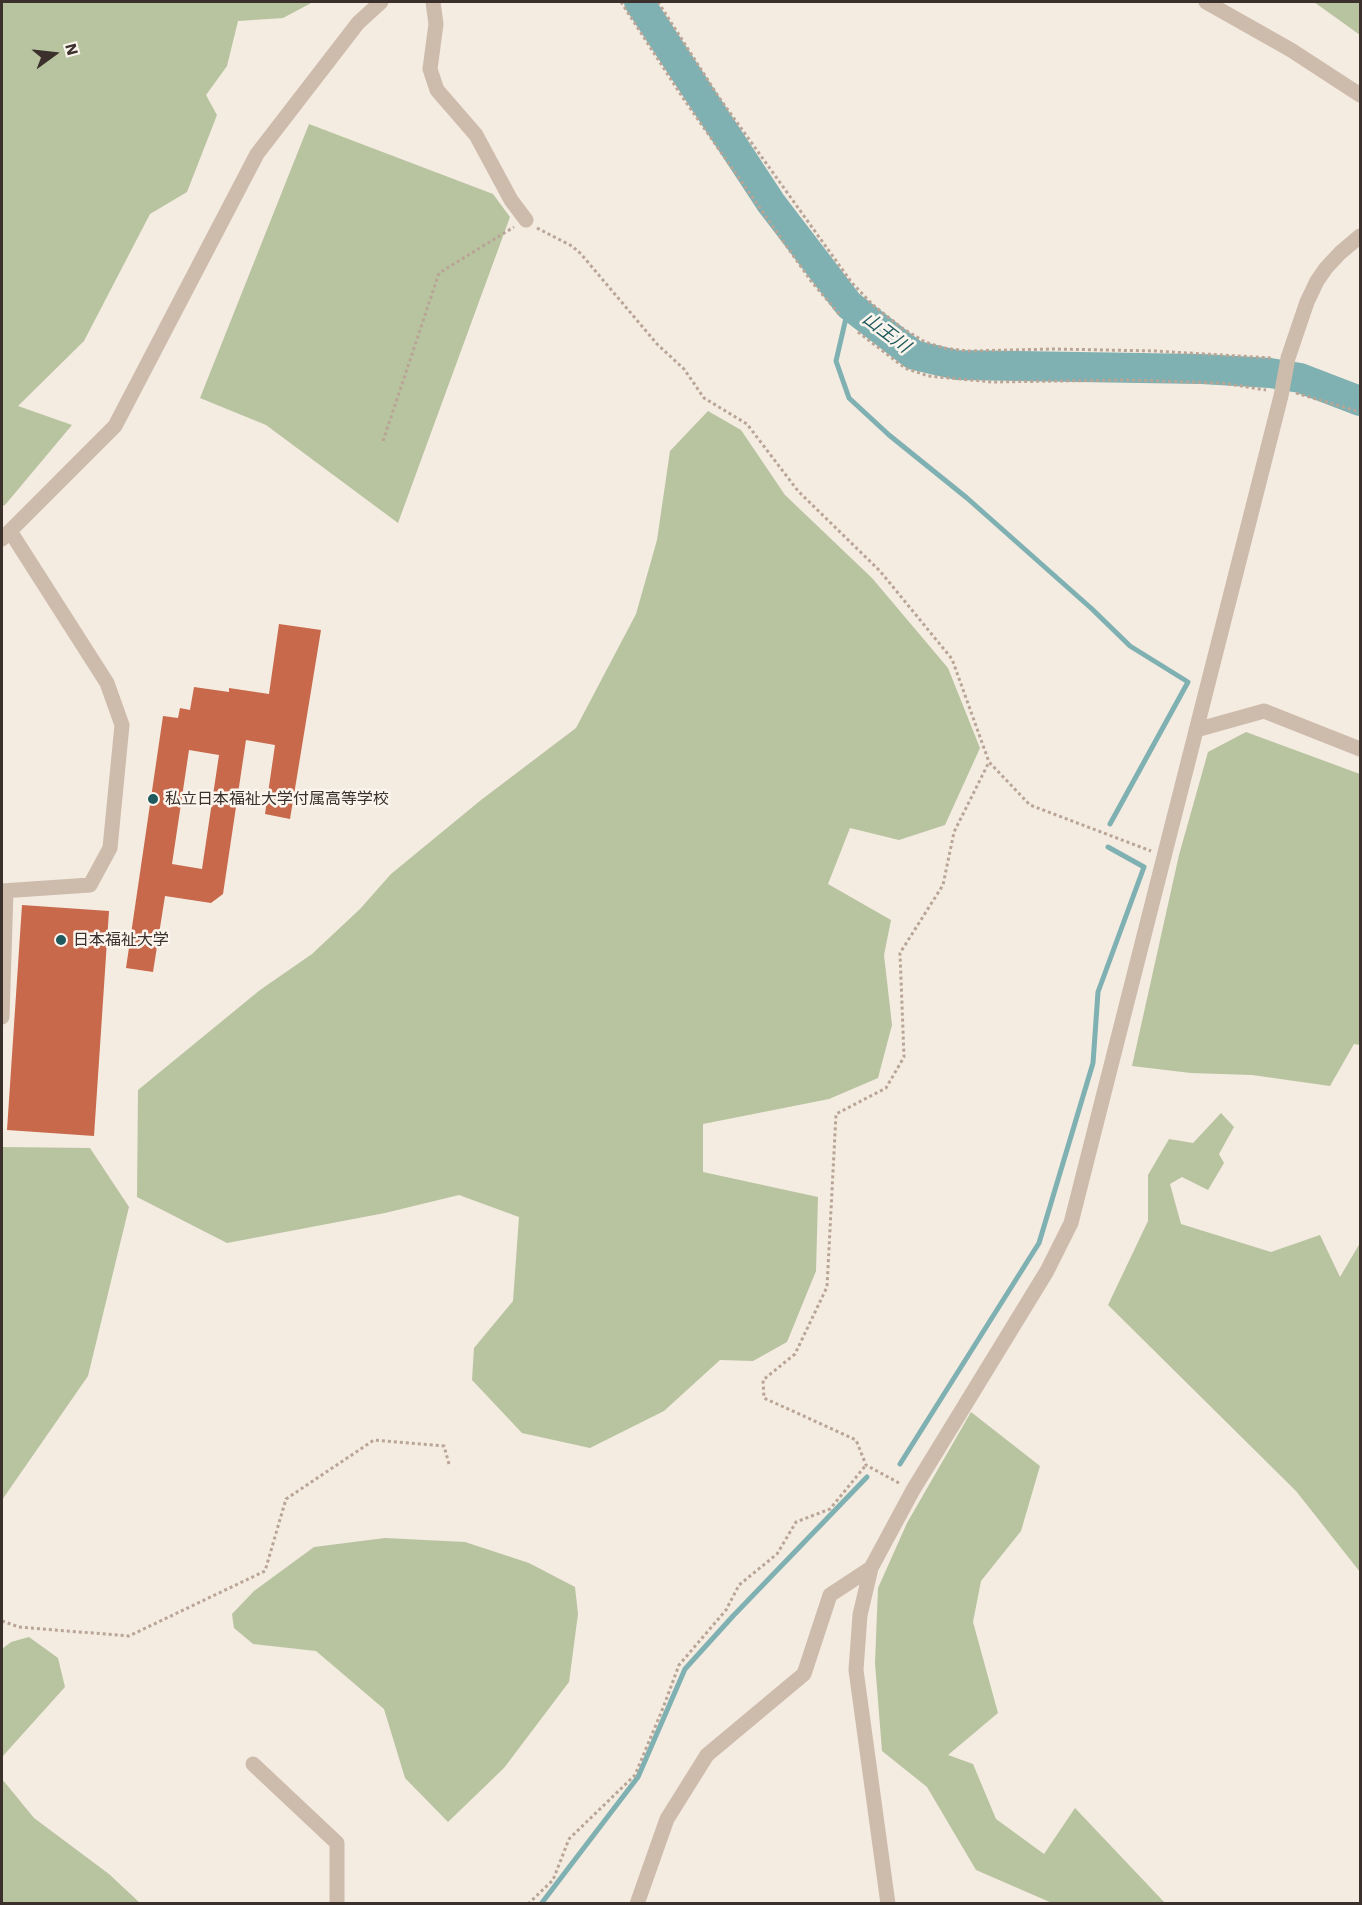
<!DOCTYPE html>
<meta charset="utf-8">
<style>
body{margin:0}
#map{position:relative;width:1362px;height:1905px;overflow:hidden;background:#f4ebe1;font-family:"Work Sans",sans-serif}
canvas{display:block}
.frame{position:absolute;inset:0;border:3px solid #3b302b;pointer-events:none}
.north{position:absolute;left:24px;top:24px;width:60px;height:60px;-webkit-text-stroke:4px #fbf5ee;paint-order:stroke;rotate:75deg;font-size:16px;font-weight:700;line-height:24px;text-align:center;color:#3b302b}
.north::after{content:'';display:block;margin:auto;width:21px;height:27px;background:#3b302b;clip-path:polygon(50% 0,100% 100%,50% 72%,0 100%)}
</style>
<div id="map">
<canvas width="1362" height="1905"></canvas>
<div class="frame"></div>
<div class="north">N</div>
</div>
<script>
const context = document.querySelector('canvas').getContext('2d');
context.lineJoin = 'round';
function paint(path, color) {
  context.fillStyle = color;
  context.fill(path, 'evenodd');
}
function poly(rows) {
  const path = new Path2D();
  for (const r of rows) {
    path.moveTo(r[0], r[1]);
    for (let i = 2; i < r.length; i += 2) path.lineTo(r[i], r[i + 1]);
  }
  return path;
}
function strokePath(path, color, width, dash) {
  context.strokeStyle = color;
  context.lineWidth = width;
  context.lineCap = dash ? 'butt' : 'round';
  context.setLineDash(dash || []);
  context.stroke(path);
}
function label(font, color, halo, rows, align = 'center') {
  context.font = font + ' "Work Sans","Noto Sans JP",sans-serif';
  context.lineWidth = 5;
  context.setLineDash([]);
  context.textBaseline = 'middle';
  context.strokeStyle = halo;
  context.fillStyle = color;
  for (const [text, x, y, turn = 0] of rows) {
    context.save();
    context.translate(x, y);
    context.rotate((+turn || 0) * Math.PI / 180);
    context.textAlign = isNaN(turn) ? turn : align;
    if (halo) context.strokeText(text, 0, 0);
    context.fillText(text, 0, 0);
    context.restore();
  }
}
const green = poly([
 [2,2,313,2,283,18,238,21,227,66,206,95,217,115,187,192,150,214,84,341,18,406,72,425,5,505,2,506],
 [1314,2,1360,2,1360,35],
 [309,124,493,194,510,217,398,523,266,425,200,398],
 [708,411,741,430,785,495,872,578,948,668,980,748,945,825,899,840,850,828,828,884,891,920,884,955,892,1025,878,1078,829,1099,703,1124,703,1172,818,1197,816,1271,787,1342,753,1361,720,1360,664,1411,590,1448,522,1433,472,1380,474,1348,513,1301,519,1217,459,1195,385,1213,227,1243,137,1197,138,1090,260,990,312,954,360,909,391,874,481,800,576,728,636,614,657,540,670,451],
 [1246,732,1360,774,1360,1045,1354,1044,1330,1086,1252,1075,1191,1073,1132,1066,1179,855,1208,752],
 [1221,1113,1234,1127,1219,1154,1224,1163,1208,1190,1182,1177,1170,1184,1181,1224,1271,1252,1320,1235,1340,1277,1360,1243,1360,1572,1296,1491,1108,1305,1148,1221,1148,1175,1169,1139,1193,1143],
 [2,1147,90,1148,129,1207,88,1376,2,1500],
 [971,1412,1040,1466,1021,1531,981,1581,973,1622,998,1713,948,1755,973,1764,996,1819,1044,1854,1075,1808,1165,1903,1052,1903,976,1870,927,1787,882,1751,875,1663,878,1588,907,1523],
 [385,1538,465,1542,529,1563,575,1587,578,1614,569,1682,504,1768,448,1822,405,1778,384,1709,316,1651,253,1644,234,1628,232,1614,254,1591,314,1547],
 [29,1637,58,1658,65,1687,2,1757,2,1649,11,1642],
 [2,1779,34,1818,109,1874,140,1903,2,1903]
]);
const stream = poly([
 [849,305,836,361,849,398,889,435,967,498,1092,609,1130,646,1188,682,1110,824],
 [900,1464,1039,1243,1093,1063,1098,992,1144,867,1108,847],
 [541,1904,638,1777,685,1669,733,1616,867,1477]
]);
const river = poly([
 [639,2,771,203,849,305,914,355,957,365,1202,369,1270,373,1300,378,1360,401]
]);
const building = poly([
 [279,624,321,630,290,819,265,814,275,745,246,740,223,894,211,903,165,896,153,972,126,968,163,716,178,718,180,708,190,710,194,687,229,692,229,688,269,694],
 [189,750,219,755,202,869,172,864],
 [22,905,109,911,94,1136,7,1130]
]);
const path = poly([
 [621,2,683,98,811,281,840,315],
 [658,2,718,96,852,283,873,305,902,328,925,342,944,348,967,351,1054,349,1155,351,1271,358],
 [537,228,572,246,581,254,657,344,684,369,704,398,747,424,798,491,880,571,952,659,989,762,1030,805,1151,851],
 [858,332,905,368,928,376,992,382,1125,380,1222,383,1266,390],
 [1296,393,1360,412],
 [383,441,439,273,514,227],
 [899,1483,866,1465,856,1440,764,1398,763,1380,795,1354,827,1287,836,1114,886,1088,904,1057,900,953,943,885,954,832,989,762],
 [2,1621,19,1627,129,1636,265,1571,286,1499,374,1440,444,1446,449,1464],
 [528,1904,553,1880,569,1839,635,1775,663,1708,679,1665,726,1610,739,1585,777,1554,796,1522,830,1509,866,1465]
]);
const minor = poly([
 [433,2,436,24,430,69,437,90,476,135,511,200,526,220],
 [1206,2,1291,50,1360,95],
 [2,539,115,426,257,154,358,23,381,2],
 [1196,730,1264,711,1360,749],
 [2,891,90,885,110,848,122,725,107,683,10,531],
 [2,1017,6,892],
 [253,1764,337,1843,337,1904],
 [637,1904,667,1819,707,1755,804,1674,830,1595,871,1568],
 [888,1904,856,1670,860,1615,871,1568,913,1490,1047,1271,1071,1223,1281,396,1288,358,1307,302,1317,281,1326,268,1340,253,1360,236]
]);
const markers = [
 [153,799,6,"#1f5a5e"],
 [61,940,6,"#1f5a5e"]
];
const poiNames = [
 ["私立日本福祉大学付属高等学校",165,799],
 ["日本福祉大学",73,940]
];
const waterNames = [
 ["山王川",886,333,37]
];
paint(green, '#b8c4a0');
strokePath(stream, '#7fb0b2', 5);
strokePath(river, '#7fb0b2', 30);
paint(building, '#c8694b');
strokePath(path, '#b9a596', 3, [3, 3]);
strokePath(minor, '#cdbbac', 15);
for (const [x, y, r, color] of markers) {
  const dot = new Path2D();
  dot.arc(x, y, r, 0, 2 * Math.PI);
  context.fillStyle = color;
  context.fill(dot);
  strokePath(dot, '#fbf5ee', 2);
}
label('16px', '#3b302b', '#fbf5ee', poiNames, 'left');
label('italic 18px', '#1f5a5e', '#fbf5ee', waterNames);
</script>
